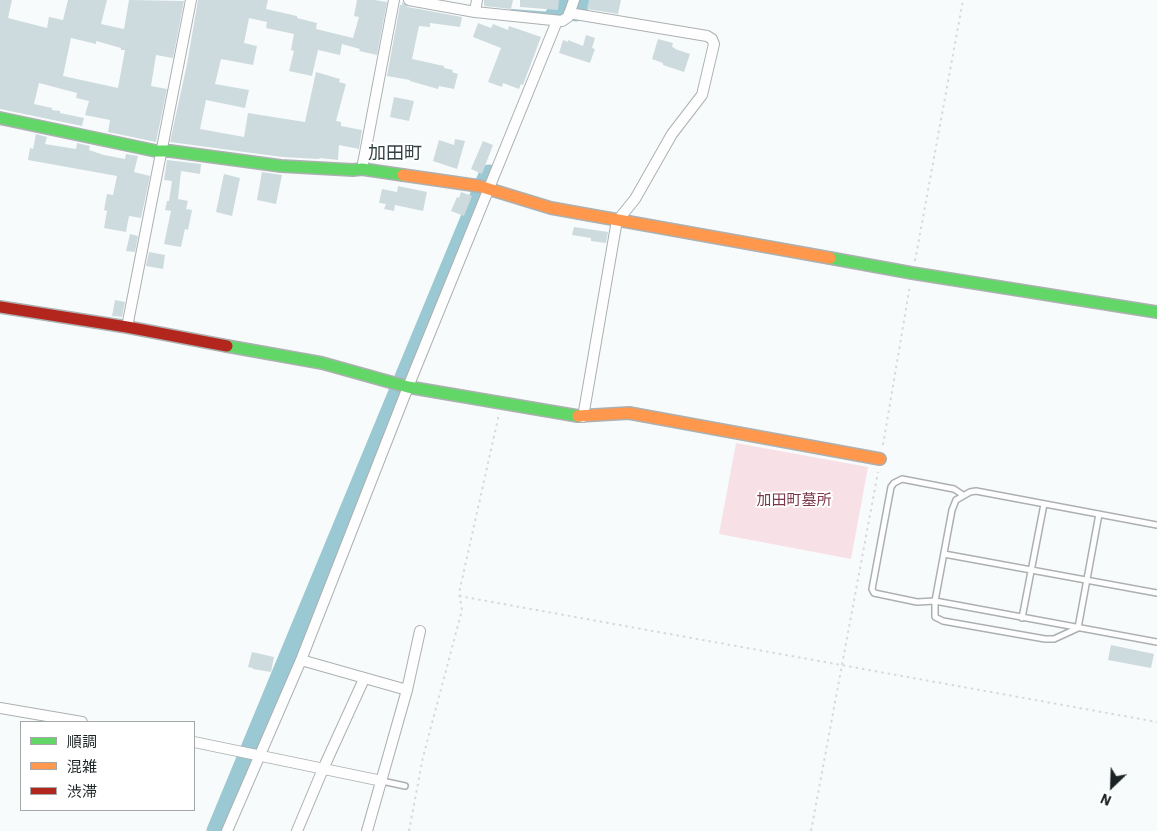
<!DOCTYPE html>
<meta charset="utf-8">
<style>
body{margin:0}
#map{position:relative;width:1157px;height:831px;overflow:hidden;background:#f8fbfc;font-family:"IBM Plex Sans","Noto Sans JP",sans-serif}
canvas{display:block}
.legend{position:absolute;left:20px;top:721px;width:175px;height:90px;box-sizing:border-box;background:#fff;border:1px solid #a4a7a7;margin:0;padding:6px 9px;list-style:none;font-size:15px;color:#1c2324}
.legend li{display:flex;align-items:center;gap:10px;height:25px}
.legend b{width:25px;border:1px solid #a4a7a7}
.north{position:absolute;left:1087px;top:761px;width:50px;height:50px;-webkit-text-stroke:4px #fff;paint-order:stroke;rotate:204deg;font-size:14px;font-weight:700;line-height:20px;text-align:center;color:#1c2324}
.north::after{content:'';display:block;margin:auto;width:18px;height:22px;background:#1c2324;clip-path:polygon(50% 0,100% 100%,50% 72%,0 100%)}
</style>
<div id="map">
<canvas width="1157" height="831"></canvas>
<ul class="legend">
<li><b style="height:6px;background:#63d668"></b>順調</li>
<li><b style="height:6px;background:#ff974d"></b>混雑</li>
<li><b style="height:6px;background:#b3261e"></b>渋滞</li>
</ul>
<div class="north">N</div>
</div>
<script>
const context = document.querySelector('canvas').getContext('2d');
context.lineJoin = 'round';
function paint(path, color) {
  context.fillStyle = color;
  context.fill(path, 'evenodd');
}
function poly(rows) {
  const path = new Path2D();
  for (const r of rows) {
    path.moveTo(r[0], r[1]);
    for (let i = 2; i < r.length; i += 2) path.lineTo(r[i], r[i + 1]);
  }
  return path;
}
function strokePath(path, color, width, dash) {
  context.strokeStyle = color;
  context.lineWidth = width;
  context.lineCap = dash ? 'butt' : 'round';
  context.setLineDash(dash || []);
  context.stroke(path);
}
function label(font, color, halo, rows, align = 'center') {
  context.font = font + ' "IBM Plex Sans","Noto Sans JP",sans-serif';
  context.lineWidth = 4;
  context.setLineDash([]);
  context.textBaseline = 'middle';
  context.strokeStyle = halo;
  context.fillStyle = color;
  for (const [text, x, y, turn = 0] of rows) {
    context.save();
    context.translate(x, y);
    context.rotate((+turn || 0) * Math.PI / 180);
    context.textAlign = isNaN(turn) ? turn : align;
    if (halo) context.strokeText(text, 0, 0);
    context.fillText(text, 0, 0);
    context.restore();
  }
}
const green = poly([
 [736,443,868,467,851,559,719,534]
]);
const stream = poly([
 [512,11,552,14,558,13]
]);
const river = poly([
 [576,11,581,0],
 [556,14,565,9],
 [217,831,489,175]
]);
const building = poly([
 [0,0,12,0,8,18,47,28,49,17,63,20,68,0,107,0,101,24,124,29,129,0,184,1,173,58,156,55,151,86,167,89,156,142,108,132,110,120,85,115,89,101,76,98,77,93,39,83,34,104,52,108,52,110,60,111,60,113,84,118,82,126,0,109],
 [71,38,96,44,96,41,121,48,121,50,125,50,118,88,63,76],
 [198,0,268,0,266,9,297,16,297,18,317,23,316,29,353,38,359,17,354,16,357,0,375,0,387,2,377,55,359,51,360,49,342,44,340,55,318,50,312,76,289,71,294,51,291,50,294,34,266,28,267,22,249,18,244,43,257,46,253,65,221,59,215,84,249,90,245,108,206,100,200,129,244,137,248,113,305,122,316,72,340,79,339,82,346,84,336,121,341,122,341,126,362,130,359,149,339,145,338,160,320,158,319,159,282,157,170,142,187,64],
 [484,0,513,0,511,9,484,6],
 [520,0,559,0,558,10,520,7],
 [589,0,621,0,618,14,587,9],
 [402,2,408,7,462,17,460,27,430,23,430,27,419,26,412,59,444,66,444,68,453,70,452,72,458,74,454,89,439,86,438,89,410,81,410,80,387,76,400,5,402,5],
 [478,23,491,28,493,24,508,30,509,26,541,37,523,85,521,84,519,89,503,83,502,87,488,82,501,48,473,37],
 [586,35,595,38,592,48,595,49,590,63,559,53,563,40,568,42,568,40,583,46],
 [658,39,673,43,672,47,675,48,675,49,690,54,684,72,663,65,663,63,652,59],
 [394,97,414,101,409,121,390,117],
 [36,134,47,137,45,144,76,149,77,143,90,146,89,150,104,155,125,159,126,154,138,156,134,172,150,176,141,218,129,216,126,232,104,228,107,211,104,210,107,194,113,195,117,176,28,160,30,148,33,149],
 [455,139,465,141,457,169,433,161,439,140,454,145],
 [483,141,493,145,482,174,471,169],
 [167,160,201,164,200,174,181,171,178,199,188,201,186,209,192,210,188,230,185,229,181,247,164,244,171,211,165,210,167,201,169,201,172,181,164,180],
 [262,172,282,175,276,204,257,200],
 [224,174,240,178,232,216,216,212],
 [398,186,427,192,423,211,395,205,394,211,384,209,386,204,379,203,382,189,397,192],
 [461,192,472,196,464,216,451,211,457,197,459,198],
 [574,227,608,232,606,243,591,241,591,238,572,235],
 [130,234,138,236,135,252,126,251],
 [149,252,165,255,163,269,146,266],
 [115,300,125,302,122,317,112,316],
 [1111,645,1154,654,1151,668,1108,660],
 [252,652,274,657,271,672,253,669,253,668,248,667]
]);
const path = poly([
 [915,261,963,0],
 [883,445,910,285],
 [459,596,1157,722],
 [409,831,423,757,462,610,459,593,499,414],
 [811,831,878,472]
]);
const lane = poly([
 [963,495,954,489,902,479,894,483,891,487,872,589,874,593,917,602,935,601,935,617,943,621,1045,639,1054,639,1078,628,1099,514],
 [1157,525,976,491,970,492,956,500,952,510,935,601,1157,642],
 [944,554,1157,593],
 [1022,618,1044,504],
 [382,781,405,786]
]);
const street = poly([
 [409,0,475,12,562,21,568,17,574,0],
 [475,12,477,0],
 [569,13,707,36,712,39,714,44,702,95,672,134,635,199,618,220],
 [362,169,394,0],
 [127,327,191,0],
 [583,417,617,220],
 [301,660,407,690],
 [0,708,82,722],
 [194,742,382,781],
 [227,831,301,660,408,387,557,21],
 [297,831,323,769,364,679],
 [367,831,407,690,420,631]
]);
const fast = poly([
 [0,118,156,151,170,151,281,166,353,170,362,169,403,175],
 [830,258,912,273,1157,312],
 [227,346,322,363,408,387,578,416]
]);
const slow = poly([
 [403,175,479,186,551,208,830,258],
 [578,416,629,413,880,459]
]);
const jam = poly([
 [0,307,127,327,227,346]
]);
const parkNames = [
 ["加田町墓所",794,501]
];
const quarterNames = [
 ["加田町",395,154]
];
paint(green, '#f7e1e7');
strokePath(stream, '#9bc9d3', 4);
strokePath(river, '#9bc9d3', 21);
paint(building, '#cddbde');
strokePath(lane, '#acb0b1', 8);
strokePath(street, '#acb0b1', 12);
strokePath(fast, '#acb0b1', 14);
strokePath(slow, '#acb0b1', 14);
strokePath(jam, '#acb0b1', 14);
strokePath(path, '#d8d9d9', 2, [2.5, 4]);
strokePath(lane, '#fefeff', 5);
strokePath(street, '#fefeff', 10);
strokePath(fast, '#63d668', 11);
strokePath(slow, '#ff974d', 11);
strokePath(jam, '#b3261e', 11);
label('15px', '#7c374a', '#fff', parkNames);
label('18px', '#344245', '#fff', quarterNames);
</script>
